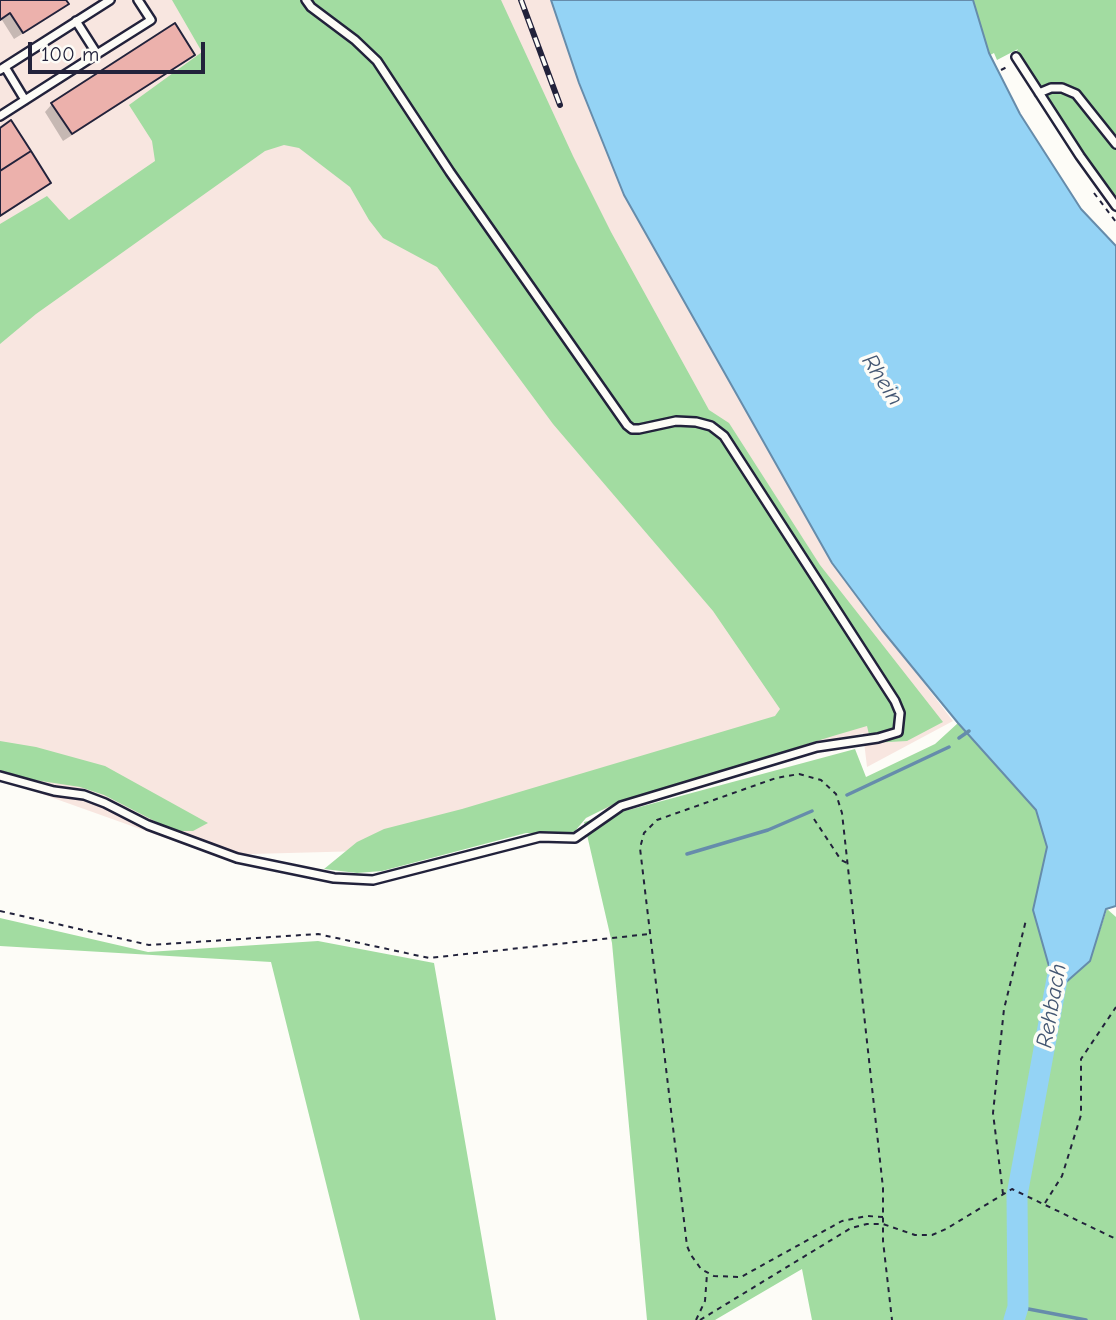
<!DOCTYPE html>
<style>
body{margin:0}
#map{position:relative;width:1116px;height:1320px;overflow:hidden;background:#fdfcf7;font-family:"Comic Neue",sans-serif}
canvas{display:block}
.scale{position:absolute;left:28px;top:42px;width:177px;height:32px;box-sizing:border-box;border:4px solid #22223b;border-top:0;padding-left:9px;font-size:21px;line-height:24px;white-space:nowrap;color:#22223b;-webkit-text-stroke:5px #fdfcf7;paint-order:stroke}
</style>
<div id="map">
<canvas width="1116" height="1320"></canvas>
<div class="scale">100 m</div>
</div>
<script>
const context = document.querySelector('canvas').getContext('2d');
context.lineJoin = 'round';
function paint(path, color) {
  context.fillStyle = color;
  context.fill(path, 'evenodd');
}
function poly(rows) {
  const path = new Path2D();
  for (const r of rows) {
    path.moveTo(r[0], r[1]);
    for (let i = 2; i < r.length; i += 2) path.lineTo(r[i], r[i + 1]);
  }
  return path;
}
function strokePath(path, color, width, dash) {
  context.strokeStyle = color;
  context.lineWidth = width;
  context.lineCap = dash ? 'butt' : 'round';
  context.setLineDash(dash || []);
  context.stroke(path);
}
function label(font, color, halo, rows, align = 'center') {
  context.font = font + ' "Comic Neue",sans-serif';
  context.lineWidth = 7;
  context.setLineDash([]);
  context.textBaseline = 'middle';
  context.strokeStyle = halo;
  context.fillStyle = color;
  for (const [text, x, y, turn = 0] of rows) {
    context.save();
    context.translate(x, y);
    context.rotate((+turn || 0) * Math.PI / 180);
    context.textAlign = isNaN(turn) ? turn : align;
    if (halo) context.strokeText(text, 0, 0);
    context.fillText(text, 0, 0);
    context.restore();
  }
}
const built = poly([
 [0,0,551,0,579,83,624,195,832,563,953,721,867,767,863,733,552,825,402,850,213,855,0,779]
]);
const green = poly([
 [172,0,501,0,573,156,611,232,709,410,729,423,820,565,943,722,907,741,871,743,867,726,833,736,612,805,586,818,575,831,565,835,526,833,382,871,357,873,324,869,357,842,384,829,462,809,775,716,780,709,713,611,553,424,437,267,383,238,369,220,350,187,299,148,284,145,265,151,36,314,0,344,0,224,47,196,69,220,155,161,152,141,129,105,202,52],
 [922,0,1116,0,1116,213,1068,147,1011,58,1018,49,997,60,994,53,952,75],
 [958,723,1036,810,1047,847,1033,910,1056,990,1090,961,1107,909,1116,917,1116,1320,812,1320,802,1269,715,1320,647,1320,612,943,584,822,855,749,866,777,935,744],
 [0,741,36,747,105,766,208,823,193,831,174,831,104,795,80,787,28,779,0,770],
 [0,918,148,952,318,941,434,963,496,1320,360,1320,271,962,0,946]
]);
const water = poly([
 [551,0,973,0,989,53,1020,114,1081,209,1116,246,1116,906,1106,909,1090,961,1056,991,1033,910,1047,847,1036,810,958,723,882,630,832,563,624,195,579,83,551,0]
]);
const shadow = poly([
 [0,0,64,0,66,3,59,11,14,39,2,20,0,21],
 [193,54,185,62,63,141,45,112,52,104],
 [0,130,49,182,41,190,0,217]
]);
const stream = poly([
 [959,738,969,731],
 [847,795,949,747],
 [687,854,768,830,812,811],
 [1018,1307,1086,1320]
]);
const river = poly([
 [1014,1320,1018,1307,1017,1195,1060,963]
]);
const building = poly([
 [0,0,66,0,69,4,23,33,10,13,0,20,0,0],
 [175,23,195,55,72,134,51,103,175,23],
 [11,120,31,151,0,171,0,128,11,120],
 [31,151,51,183,0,216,0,171,31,151]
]);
const path = poly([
 [1001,70,1009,66],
 [1094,193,1116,222],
 [814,819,841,860,847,863],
 [0,911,149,945,318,934,429,958,649,934],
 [1003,1194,993,1113,1004,1009,1026,920],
 [1045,1203,1062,1176,1081,1115,1081,1059,1116,1007],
 [883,1217,867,1216,842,1221,741,1277,714,1276,701,1269,691,1255,687,1246,640,848,644,833,657,820,776,778,799,774,821,780,836,794,842,813,883,1188,883,1241,892,1320],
 [696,1320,705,1301,707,1274],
 [700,1320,851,1228,867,1224,883,1224,915,1235,932,1235,946,1229,1012,1189,1116,1239]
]);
const service = poly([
 [97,54,151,20,138,0],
 [1016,57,1080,156,1116,206],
 [5,67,25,100],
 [0,70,110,0],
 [1039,93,1051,88,1062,88,1076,94,1116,144],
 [0,116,97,54,76,21],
 [0,776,54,791,84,795,105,803,148,825,237,858,334,878,373,880,540,837,575,838,621,806,817,747,878,738,898,732,900,713,895,701,724,436,711,426,696,422,676,421,639,429,632,429,627,425,450,172,377,61,355,40,311,7,306,0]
]);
const rail = poly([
 [521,0,560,105]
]);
const waterNames = [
 ["Rhein",882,380,57],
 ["Rehbach",1052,1006,-80]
];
paint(built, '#f8e6e0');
paint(green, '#a2dca1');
paint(water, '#94d3f5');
strokePath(water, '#668cab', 2);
paint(shadow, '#0003');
strokePath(stream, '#668cab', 3.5);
strokePath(river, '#94d3f5', 21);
paint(building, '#ecb1ac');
strokePath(building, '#22223b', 2);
strokePath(service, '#22223b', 12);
strokePath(path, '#22223b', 2, [5, 5]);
strokePath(service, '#fdfcf7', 7);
strokePath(rail, '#22223b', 6);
strokePath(rail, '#fdfcf7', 3.5, [10]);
label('italic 23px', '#445773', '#fdfcf7', waterNames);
</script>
